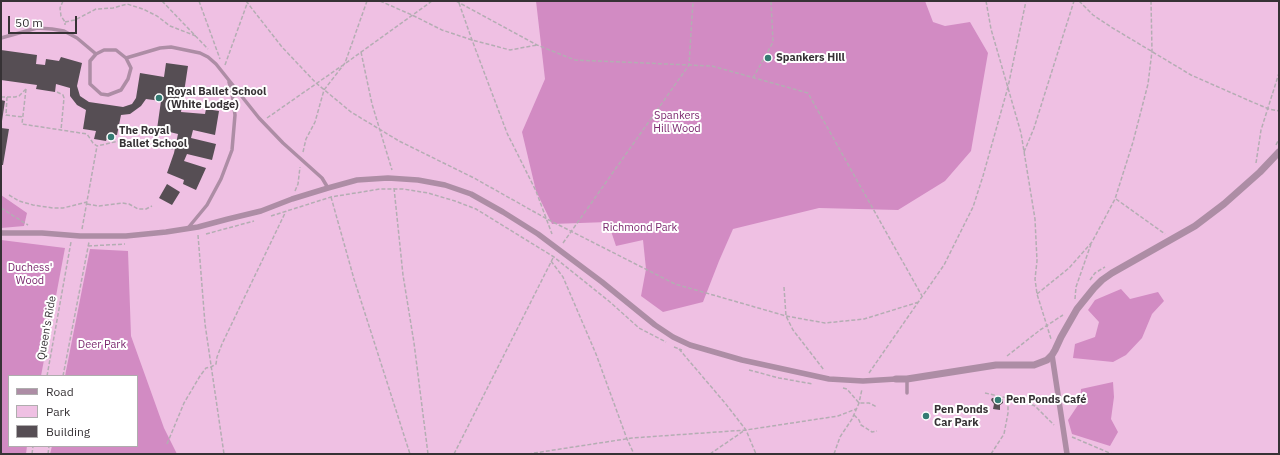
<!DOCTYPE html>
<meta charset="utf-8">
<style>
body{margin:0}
#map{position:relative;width:1280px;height:455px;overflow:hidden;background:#efe6ed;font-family:"IBM Plex Sans",sans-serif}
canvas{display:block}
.frame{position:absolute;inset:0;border:2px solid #363235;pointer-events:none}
.legend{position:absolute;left:8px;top:375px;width:130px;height:72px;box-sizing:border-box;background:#fff;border:1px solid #afadae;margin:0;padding:5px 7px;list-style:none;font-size:12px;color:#363235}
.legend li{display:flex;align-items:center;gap:8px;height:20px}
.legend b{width:20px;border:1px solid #afadae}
.scale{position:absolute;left:8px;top:16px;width:69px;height:18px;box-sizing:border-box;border:2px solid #363235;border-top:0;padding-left:5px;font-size:12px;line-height:14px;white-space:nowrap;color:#363235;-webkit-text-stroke:3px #fff;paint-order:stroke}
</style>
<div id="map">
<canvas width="1280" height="455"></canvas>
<div class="frame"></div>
<ul class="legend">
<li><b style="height:5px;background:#ad8da5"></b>Road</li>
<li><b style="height:11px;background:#efc0e3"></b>Park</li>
<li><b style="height:11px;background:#564e54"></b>Building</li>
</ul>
<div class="scale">50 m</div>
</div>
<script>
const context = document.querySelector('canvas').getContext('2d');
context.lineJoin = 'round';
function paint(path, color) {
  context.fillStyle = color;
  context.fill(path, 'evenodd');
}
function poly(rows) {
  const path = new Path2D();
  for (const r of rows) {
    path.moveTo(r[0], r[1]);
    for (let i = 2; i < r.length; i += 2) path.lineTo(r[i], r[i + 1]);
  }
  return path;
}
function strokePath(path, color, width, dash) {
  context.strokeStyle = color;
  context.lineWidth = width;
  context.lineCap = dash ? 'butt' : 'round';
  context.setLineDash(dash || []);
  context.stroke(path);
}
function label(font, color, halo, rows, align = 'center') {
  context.font = font + ' "IBM Plex Sans",sans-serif';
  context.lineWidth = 4;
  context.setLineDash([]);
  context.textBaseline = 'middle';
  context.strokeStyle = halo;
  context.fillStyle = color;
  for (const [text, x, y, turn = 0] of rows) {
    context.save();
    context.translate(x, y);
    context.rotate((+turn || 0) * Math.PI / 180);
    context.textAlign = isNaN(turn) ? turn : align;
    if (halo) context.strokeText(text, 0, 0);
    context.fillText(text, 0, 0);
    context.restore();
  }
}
const green = poly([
 [1,1,1279,1,1279,454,1,454],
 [9,376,137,376,137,446,9,446]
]);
const forest = poly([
 [536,1,925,1,933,22,945,26,970,22,988,53,971,151,945,181,898,210,819,208,733,229,719,261,703,302,663,312,641,296,646,269,643,240,616,246,608,222,552,224,536,191,522,132,545,79],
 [1,195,27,213,24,226,1,228],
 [1,240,65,248,41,376,9,376,9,446,27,446,26,454,1,454],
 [90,249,128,251,131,336,164,428,177,454,50,454,52,446,137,446,137,376,65,376],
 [1121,289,1130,299,1158,292,1164,301,1152,314,1142,338,1126,355,1113,362,1073,358,1075,344,1095,337,1099,322,1088,310,1095,300],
 [1113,382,1114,397,1111,419,1118,432,1110,446,1072,434,1068,420,1080,402,1081,389]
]);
const building = poly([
 [1,50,37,55,36,64,45,65,46,59,59,61,61,57,82,63,77,86,80,96,89,102,123,107,132,104,136,98,140,73,164,77,166,63,188,66,181,112,205,114,206,109,219,111,215,135,193,130,191,138,216,144,212,160,187,154,184,161,206,168,196,190,183,184,184,180,167,173,174,153,178,134,157,129,161,101,146,99,141,106,130,114,121,115,117,135,108,134,106,141,94,139,96,131,83,129,86,110,77,105,70,96,70,88,56,84,55,92,36,89,37,85,1,80],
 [1,100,5,101,2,121,1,121],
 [1,128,9,129,3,165,1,165],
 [167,184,180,192,172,205,159,198],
 [992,398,1003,399,1003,403,1000,405,1000,410,993,409,994,404,991,400]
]);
const path = poly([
 [63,1,60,8,61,16,65,22,65,25],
 [162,1,208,49],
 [199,1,220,59],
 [246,1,282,47,316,83,351,112,399,141,474,178,547,219,675,284,786,316,825,323,864,319,919,302],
 [380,1,412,15,442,30,472,40,510,50,537,45],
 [456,1,537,45,575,60,712,66,808,93,922,296],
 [986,1,991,29,1021,133,1035,219,1037,261,1035,279,1037,294,1051,339],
 [1079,1,1093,15,1111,27,1191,75,1250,101,1269,109,1279,111],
 [459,3,472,40,507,133,536,191,552,234],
 [65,22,75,20,96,9,113,8,127,4,143,9,157,16,170,26,196,36],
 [361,52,372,104,392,170],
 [346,63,432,1],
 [225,65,248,1],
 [753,78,773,42,771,1],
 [26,89,22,124,87,134,93,143,97,146,119,141,173,149],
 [57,92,63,95,64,98,61,130],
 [1,97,15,97,19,96,26,89],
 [7,97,6,115,23,117],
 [267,118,343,65],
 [1276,145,1279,139],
 [303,152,306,139,315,122,324,90,345,63,367,1],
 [1024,152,1034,128,1074,1],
 [1256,163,1261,130,1279,73],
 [394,188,403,275,414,343,428,454],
 [295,191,298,184,300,167],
 [9,195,19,201,33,205,53,208,63,208,87,202],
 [331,197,354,279,410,454],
 [1116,199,1165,234],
 [87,204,99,206,122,203,129,204,138,209,146,209,152,206],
 [1,208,28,225],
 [271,216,331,197,380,189,403,189,428,193,455,201,476,209,554,257,610,302,639,328,666,342],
 [82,229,97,146],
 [206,234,254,221],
 [198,235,205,324,224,454],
 [563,243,689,65,693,1],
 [88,246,125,244],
 [551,261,563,277,596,354,627,439,634,454],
 [1090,280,1095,273,1105,267],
 [784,287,786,316,793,330,824,370],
 [1037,294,1069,268,1092,242,1115,199,1133,142,1148,84,1152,51,1151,1],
 [1075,299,1076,287,1091,244],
 [674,347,682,350],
 [679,349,725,403,746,430,756,454],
 [1007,356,1040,330,1063,315],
 [749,370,779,378,813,384],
 [869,373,944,265,973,207,983,176,1008,87,1026,1],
 [47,376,71,242],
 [63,376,89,242],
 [843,388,847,389,859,403,869,403,877,407],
 [985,393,1026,402,1035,406,1054,425],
 [854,415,859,420,861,425,872,432,877,431],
 [1072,437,1112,454],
 [167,444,184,403,200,376,206,368,211,367,216,364,217,357,222,344,286,211],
 [32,454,33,446],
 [48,454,49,446],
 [454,454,553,258],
 [528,454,632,438,746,430,838,416,856,409],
 [710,454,745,430],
 [834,454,840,437,852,419,859,403,862,389],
 [991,454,1004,434,1008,413,1008,398]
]);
const service = poly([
 [1,38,37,28,52,29,64,31,77,38,96,54,104,50,116,50,126,58,160,48,171,47,200,53,208,57,216,64,259,118,283,143,322,178,328,188],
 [96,54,90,61,90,84,101,94,108,95,121,90,128,79,131,68,126,58],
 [188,228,207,205,221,179,232,150,235,115,232,93,229,82],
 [907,393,907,379]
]);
const pedestrian = poly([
 [1,233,42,233,80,236,126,236,166,232,198,227,228,219,261,211,292,199,328,188,357,180,388,178,418,180,445,185,471,194,503,212,538,234,602,282,655,325,673,337,690,345,742,360,829,379,863,381,896,379],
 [1052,355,1067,454]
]);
const minor = poly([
 [896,379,907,379,996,365,1034,365,1047,360,1052,355,1055,350,1061,337,1077,309,1094,288,1102,280,1112,273,1195,226,1224,204,1260,172,1279,152]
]);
const markers = [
 [768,58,4,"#347b73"],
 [159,98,4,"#347b73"],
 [111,137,4,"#347b73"],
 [998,400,4,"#347b73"],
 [926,416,4,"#347b73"]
];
const poiNames = [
 ["Spankers Hill",776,58],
 ["Royal Ballet School",167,92],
 ["(White Lodge)",167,105],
 ["The Royal",119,131],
 ["Ballet School",119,144],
 ["Pen Ponds Café",1006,400],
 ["Pen Ponds",934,410],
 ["Car Park",934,423]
];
const parkNames = [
 ["Spankers",677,116],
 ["Hill Wood",677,129],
 ["Richmond Park",640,228],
 ["Duchess'",30,268],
 ["Wood",30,281],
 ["Deer Park",102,345]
];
const streetNames = [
 ["Queen's Ride",47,328,-80]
];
paint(green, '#efc0e3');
paint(forest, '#d28bc3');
paint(building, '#564e54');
strokePath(path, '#b4adb3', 1.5, [4, 2]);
strokePath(service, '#ad8da5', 3.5);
strokePath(pedestrian, '#ad8da5', 5.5);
strokePath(minor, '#ad8da5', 7);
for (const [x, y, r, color] of markers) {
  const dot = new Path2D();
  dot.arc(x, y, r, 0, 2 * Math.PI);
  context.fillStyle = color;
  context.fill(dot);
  strokePath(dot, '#fff', 1.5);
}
label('bold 11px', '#363235', '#fff', poiNames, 'left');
label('11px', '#7b286e', '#fff', parkNames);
label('11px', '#363235', '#fff', streetNames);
</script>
